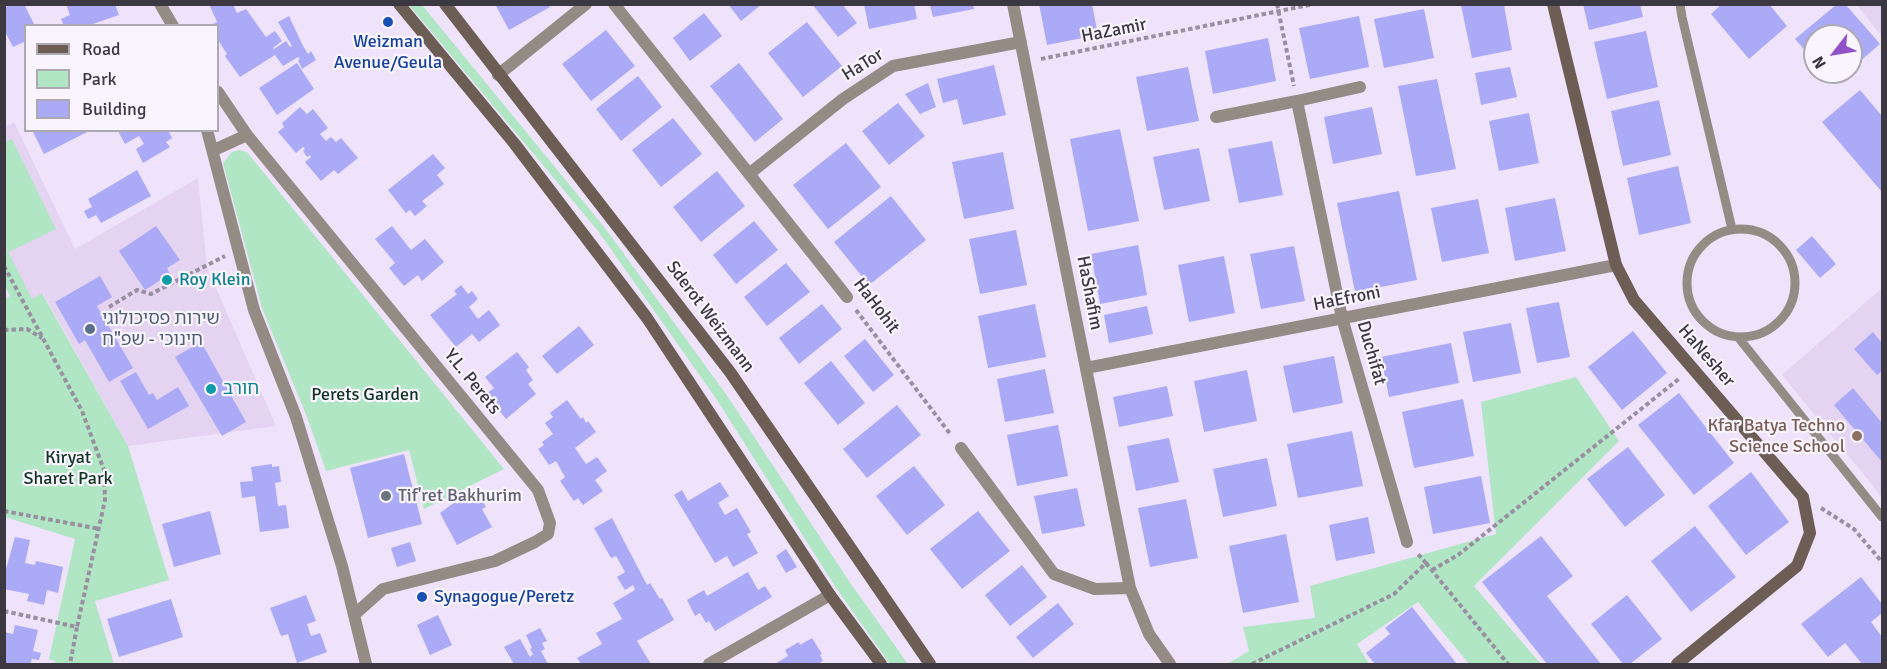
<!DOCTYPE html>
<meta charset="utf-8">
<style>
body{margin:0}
#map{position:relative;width:1887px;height:669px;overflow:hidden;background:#efe3fb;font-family:Signika,sans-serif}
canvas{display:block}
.frame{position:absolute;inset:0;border:6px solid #3c3841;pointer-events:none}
.legend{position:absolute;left:24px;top:24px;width:195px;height:108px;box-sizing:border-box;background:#f9f4fd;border:2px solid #ada9b2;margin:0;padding:8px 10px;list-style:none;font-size:18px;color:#3c3841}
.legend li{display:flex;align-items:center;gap:12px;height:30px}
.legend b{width:30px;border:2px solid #ada9b2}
.north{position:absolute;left:1803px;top:24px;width:60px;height:60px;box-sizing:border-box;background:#f9f4fd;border:2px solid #ada9b2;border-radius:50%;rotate:239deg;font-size:16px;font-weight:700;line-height:24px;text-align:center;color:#3c3841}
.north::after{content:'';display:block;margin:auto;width:21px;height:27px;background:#9252c7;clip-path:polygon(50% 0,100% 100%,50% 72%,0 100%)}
</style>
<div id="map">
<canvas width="1887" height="669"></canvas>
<div class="frame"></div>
<ul class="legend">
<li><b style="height:8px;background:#6c5e54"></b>Road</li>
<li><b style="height:16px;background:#b1e6c4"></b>Park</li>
<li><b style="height:16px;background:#abaaf7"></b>Building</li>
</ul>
<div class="north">N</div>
</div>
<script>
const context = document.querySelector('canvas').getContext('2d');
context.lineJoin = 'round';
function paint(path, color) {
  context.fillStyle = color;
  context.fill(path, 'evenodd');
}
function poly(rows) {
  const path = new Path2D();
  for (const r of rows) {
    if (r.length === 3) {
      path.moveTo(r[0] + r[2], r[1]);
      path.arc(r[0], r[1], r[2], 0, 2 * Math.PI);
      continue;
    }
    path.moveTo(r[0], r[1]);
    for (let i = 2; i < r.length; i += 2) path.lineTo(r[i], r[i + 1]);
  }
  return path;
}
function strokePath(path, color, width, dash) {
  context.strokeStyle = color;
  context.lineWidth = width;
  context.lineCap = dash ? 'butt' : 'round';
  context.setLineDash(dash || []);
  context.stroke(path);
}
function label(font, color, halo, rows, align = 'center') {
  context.font = font + ' Signika,"Noto Sans Hebrew",sans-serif';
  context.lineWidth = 4.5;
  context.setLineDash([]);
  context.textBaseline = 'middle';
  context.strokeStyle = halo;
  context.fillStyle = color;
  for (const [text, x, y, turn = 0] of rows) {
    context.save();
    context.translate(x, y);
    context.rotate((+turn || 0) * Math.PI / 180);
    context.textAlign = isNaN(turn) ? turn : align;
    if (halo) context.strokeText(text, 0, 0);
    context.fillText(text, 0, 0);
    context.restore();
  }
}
const built = poly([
 [1857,5,1882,5,1882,37],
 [14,122,75,249,198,178,207,267,276,426,128,446,43,293,32,299,5,245,5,127],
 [1882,288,1882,497,1782,375]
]);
const green = poly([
 [409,5,422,5,605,228,726,394,849,581,908,664,890,664,836,588,717,400,598,231],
 [12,139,56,229,9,252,4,242,4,143],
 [239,150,247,152,504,469,424,509,409,450,326,471,307,417,262,308,223,163,232,152],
 [5,245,32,299,42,293,128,446,169,580,95,601,114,664,54,664,55,661,49,659,75,539,5,517,4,299,10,296,5,286],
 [1576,377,1619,441,1474,586,1541,664,1469,664,1418,602,1357,644,1369,664,1227,664,1249,651,1243,627,1315,618,1310,586,1496,534,1481,402]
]);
const building = poly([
 [11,4,24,4,35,26,26,26,26,41,13,47,4,30,4,8],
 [66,4,115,4,119,15,87,26,64,26,61,19,70,15],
 [209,4,233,4,237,13,246,9,266,37,275,31,282,41,273,48,274,49,286,41,290,47,292,46,278,22,289,16,303,46,308,54,311,51,316,60,302,69,298,60,300,59,298,57,283,66,275,55,240,77,225,56,227,54,218,40,218,26,209,26,217,22],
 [495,4,549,4,550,7,509,30],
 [728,4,762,4,741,21],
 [812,4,842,4,857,23,838,37],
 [864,4,914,4,917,19,869,29],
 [1039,4,1092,4,1098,35,1047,45],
 [1583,4,1640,4,1643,17,1589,30],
 [1722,4,1769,4,1787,26,1749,59,1711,14],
 [930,5,973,5,974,9,933,17],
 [1461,5,1504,5,1512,50,1472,58],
 [1836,5,1846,5,1880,44,1851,69,1851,36,1815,36,1815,62,1795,39],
 [1424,9,1434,58,1384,68,1374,19],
 [704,13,722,36,690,61,673,38],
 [1359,16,1369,67,1310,79,1299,28],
 [807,22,842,66,803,97,768,53],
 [606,30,635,66,591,101,562,64],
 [1646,31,1658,87,1607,99,1594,42],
 [1268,38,1276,81,1213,94,1205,51],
 [297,63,314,89,277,115,259,88],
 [739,63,783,119,755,142,710,86],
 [994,65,1006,115,963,125,957,99,943,103,937,79],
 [1188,67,1199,121,1147,131,1136,77],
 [1510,67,1517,97,1481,105,1475,73],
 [1824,72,1848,72,1834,84],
 [638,76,662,107,621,141,596,109],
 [1437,79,1456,169,1416,176,1398,86],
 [928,83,936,107,920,114,905,94],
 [1860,90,1882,116,1882,192,1822,122],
 [1659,100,1671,155,1623,166,1611,111],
 [898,103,925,136,889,165,862,131],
 [300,107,307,114,313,109,328,128,320,134,326,141,331,137,336,142,341,138,358,158,338,174,334,170,321,181,305,162,311,157,310,155,307,157,303,151,305,149,303,147,296,153,278,132,284,127,282,123],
 [1372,107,1382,154,1333,164,1324,117],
 [1529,113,1539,163,1499,171,1489,121],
 [673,118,702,154,661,187,632,150],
 [1120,129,1139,221,1088,231,1070,139],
 [32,130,91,130,44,154],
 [168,130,172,138,166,142,170,147,143,163,136,149,144,144,139,136,125,144,118,131],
 [1272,141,1283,195,1239,203,1228,149],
 [846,143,881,187,828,229,793,185],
 [1199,148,1210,201,1164,210,1153,157],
 [1003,152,1014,209,964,219,952,162],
 [433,154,445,168,437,175,444,184,422,201,427,206,415,216,410,210,406,213,388,190],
 [1678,166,1691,223,1639,235,1627,178],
 [137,170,151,196,101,223,96,215,88,219,84,211,92,207,88,199],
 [717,171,745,206,701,242,673,207],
 [1399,191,1417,280,1355,292,1337,203],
 [891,196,926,240,869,285,834,242],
 [1555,198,1566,251,1515,261,1505,208],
 [1478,199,1489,253,1442,262,1431,208],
 [754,221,778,250,736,284,713,255],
 [156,226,180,260,167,268,170,274,145,290,119,251],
 [392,226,411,250,425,239,444,262,422,281,418,275,404,286,389,268,395,263,375,239],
 [1016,230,1027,285,980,294,969,239],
 [1812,236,1836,264,1820,278,1796,250],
 [1138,245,1147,295,1100,304,1091,254],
 [1294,246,1305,301,1261,309,1250,254],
 [1224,256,1235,313,1189,322,1178,265],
 [786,263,810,292,767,326,744,297],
 [100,276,112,297,97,306,133,368,109,382,85,340,79,344,55,302],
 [461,285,468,294,472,291,478,299,469,307,478,319,489,310,500,325,479,342,472,334,456,347,430,315,457,294,454,291],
 [1559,302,1570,357,1537,363,1526,308],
 [822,304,842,329,799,364,779,338],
 [1035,304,1046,357,988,368,978,316],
 [1147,306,1153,334,1109,343,1104,315],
 [1511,323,1521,373,1473,382,1463,332],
 [579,326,594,345,557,374,542,356],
 [1633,331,1667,373,1622,410,1588,367],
 [1873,332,1882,343,1882,371,1877,375,1854,349],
 [865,339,894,375,873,392,844,356],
 [201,342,246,422,222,436,175,357],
 [1451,343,1459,383,1389,397,1381,357],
 [517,352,529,367,526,370,533,380,528,384,536,394,506,419,486,394,494,388,485,377],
 [1334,356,1343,403,1293,413,1283,366],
 [831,361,865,403,838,425,804,383],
 [1045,369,1054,413,1005,422,997,379],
 [1247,370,1257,421,1204,432,1194,381],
 [136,372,149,395,153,393,157,400,178,387,189,406,148,429,120,381],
 [1167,386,1173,416,1119,427,1113,397],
 [1853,388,1882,423,1882,462,1834,405],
 [1679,393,1734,463,1694,495,1638,425],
 [1463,399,1474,456,1414,468,1402,412],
 [567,400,581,419,583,417,586,423,588,421,596,432,575,448,586,464,597,457,607,471,595,480,603,491,583,505,578,498,574,501,560,481,565,477,556,461,549,465,538,449,544,445,542,442,553,434,545,423,553,417,550,413],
 [897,405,921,435,867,478,843,449],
 [1058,425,1068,476,1017,486,1007,435],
 [1352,431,1363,486,1298,498,1287,444],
 [1169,438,1179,482,1136,491,1127,446],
 [1628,447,1665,495,1625,527,1587,479],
 [404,454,422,524,368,538,350,468],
 [1267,458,1277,506,1223,517,1213,469],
 [272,464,272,467,279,466,281,482,275,483,278,506,286,505,289,528,260,532,255,496,242,498,240,482,253,481,251,467],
 [914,466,945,505,907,535,876,496],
 [1751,472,1789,522,1746,555,1708,506],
 [1481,476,1490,523,1433,534,1424,487],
 [720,482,729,496,718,503,725,515,737,508,751,532,747,534,758,553,733,567,727,556,715,563,674,495,682,490,688,501],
 [1077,488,1085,526,1042,534,1034,496],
 [475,494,479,501,482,500,486,507,482,509,492,527,457,545,440,513,455,502,457,504],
 [1186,499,1198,558,1150,567,1138,508],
 [210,511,221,554,174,567,162,524],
 [978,511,1010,551,962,589,930,549],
 [1368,517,1375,553,1336,561,1329,525],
 [612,518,647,585,650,583,660,599,662,598,674,620,637,641,651,664,581,664,577,658,602,644,596,633,622,619,613,603,635,590,633,585,625,590,617,577,625,572,616,556,611,558,594,528],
 [1695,526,1736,577,1691,612,1651,561],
 [1286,534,1299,602,1243,613,1229,546],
 [1541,536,1573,576,1547,596,1601,664,1547,664,1482,582],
 [15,537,30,540,25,563,35,565,36,561,63,567,58,593,47,590,44,605,27,601,29,594,4,589,4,576],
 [410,542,416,561,397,567,391,548],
 [786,549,797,567,786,573,776,556],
 [1022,565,1047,597,1010,626,985,595],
 [748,572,758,590,765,586,772,597,715,631,709,621,706,623,700,613,695,616,687,600,704,590,707,596],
 [1861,577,1882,604,1882,613,1871,622,1882,637,1882,664,1862,664,1845,643,1828,657,1801,624],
 [306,595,316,621,307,624,311,636,320,633,327,652,297,663,288,634,281,636,270,608],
 [1627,595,1662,639,1630,664,1623,664,1591,624],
 [171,599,183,637,119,657,107,619],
 [1058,603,1074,624,1033,658,1016,637],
 [1412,607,1457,664,1375,664,1366,653,1390,634,1385,628],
 [438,615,452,645,430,655,417,625],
 [15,625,38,630,33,651,41,653,39,660,32,659,30,664,4,663,4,632,13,634],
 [540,628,547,641,542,643,545,649,541,651,548,664,514,664,504,647,520,639,530,657,533,654,530,649,532,648,526,635],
 [812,638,822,654,820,655,823,661,818,664,775,664,788,656,785,650,799,642,800,645]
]);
const path = poly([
 [1277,4,1294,86],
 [1041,59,1314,4],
 [4,266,82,411,104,470,105,500,77,627],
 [109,307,137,290,151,294,225,256],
 [856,310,951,435],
 [4,330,27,329,42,338],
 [1821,508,1854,529,1882,562],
 [4,511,100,529],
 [1426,563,1508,664],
 [1432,570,1458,555,1680,378],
 [4,611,77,627,70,664],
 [1252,664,1394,594,1426,563,1418,554]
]);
const lane = poly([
 [1680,4,1682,17,1732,229],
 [1741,283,54],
 [1738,337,1882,517]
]);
const street = poly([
 [160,4,173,26],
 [614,4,847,297],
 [1013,4,1130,588,1149,634,1170,664],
 [498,75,586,4],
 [218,92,247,135,538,490,550,523,548,534,535,542,495,561,383,589,354,615],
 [1297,101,1342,318,1407,542],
 [1216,117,1297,101,1360,87],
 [207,130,254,310,296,417,342,566,366,664],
 [214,150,247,135],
 [749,174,843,99,893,66,1021,42],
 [1086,368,1616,265],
 [961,448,1054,574,1095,589,1130,588],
 [709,664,830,595]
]);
const secondary = poly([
 [399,4,514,143,647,318,830,595,881,664],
 [445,4,730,372,930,664],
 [1553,4,1616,265,1634,300,1803,497,1810,533,1797,566,1677,664]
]);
const markers = [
 [388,22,6,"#1a4fb4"],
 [167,280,6,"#0f9aa8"],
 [90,329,6,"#5c6f8a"],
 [211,389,6,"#0f9aa8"],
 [1857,436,6,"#8d6e63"],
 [386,496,6,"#6b7280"],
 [422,597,6,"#1a4fb4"]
];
const streetNames = [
 ["HaZamir",1114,31,-11],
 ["HaTor",863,65,-32],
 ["HaShafim",1089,293,79],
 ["HaEfroni",1347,299,-11],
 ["HaHohit",876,306,53],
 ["Sderot Weizmann",710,317,53],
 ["Duchifat",1371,353,74],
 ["HaNesher",1706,356,49],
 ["Y.L. Perets",472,382,51]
];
const transitNames = [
 ["Weizman",388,42],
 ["Avenue/Geula",388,63],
 ["Synagogue/Peretz",434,597,"left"]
];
const cultureNames = [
 ["Roy Klein",179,280],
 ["חורב",223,389]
];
const serviceNames = [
 ["שירות פסיכולוגי",102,319],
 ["חינוכי - שפ\"ח",102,340]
];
const parkNames = [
 ["Perets Garden",365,395],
 ["Kiryat",68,458],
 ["Sharet Park",68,479]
];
const educationNames = [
 ["Kfar Batya Techno",1845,426],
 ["Science School",1845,447]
];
const worshipNames = [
 ["Tif'ret Bakhurim",398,496]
];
paint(built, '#e4d4f2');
paint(green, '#b1e6c4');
paint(building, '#abaaf7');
strokePath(path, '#9890a0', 4, [4.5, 3]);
strokePath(lane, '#948b84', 9);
strokePath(street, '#948b84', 12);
strokePath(secondary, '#6c5e54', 12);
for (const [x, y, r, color] of markers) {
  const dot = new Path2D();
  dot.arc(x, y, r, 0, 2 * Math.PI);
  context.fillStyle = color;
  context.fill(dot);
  strokePath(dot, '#f9f4fd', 2);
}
label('18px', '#3c3841', '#f9f4fd', streetNames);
label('18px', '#164399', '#f9f4fd', transitNames);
label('18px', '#0d838f', '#f9f4fd', cultureNames, 'left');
label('18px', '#4e5e75', '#f9f4fd', serviceNames, 'left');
label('18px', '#0f3421', '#f9f4fd', parkNames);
label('18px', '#785e54', '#f9f4fd', educationNames, 'right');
label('18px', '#5b616d', '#f9f4fd', worshipNames, 'left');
</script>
